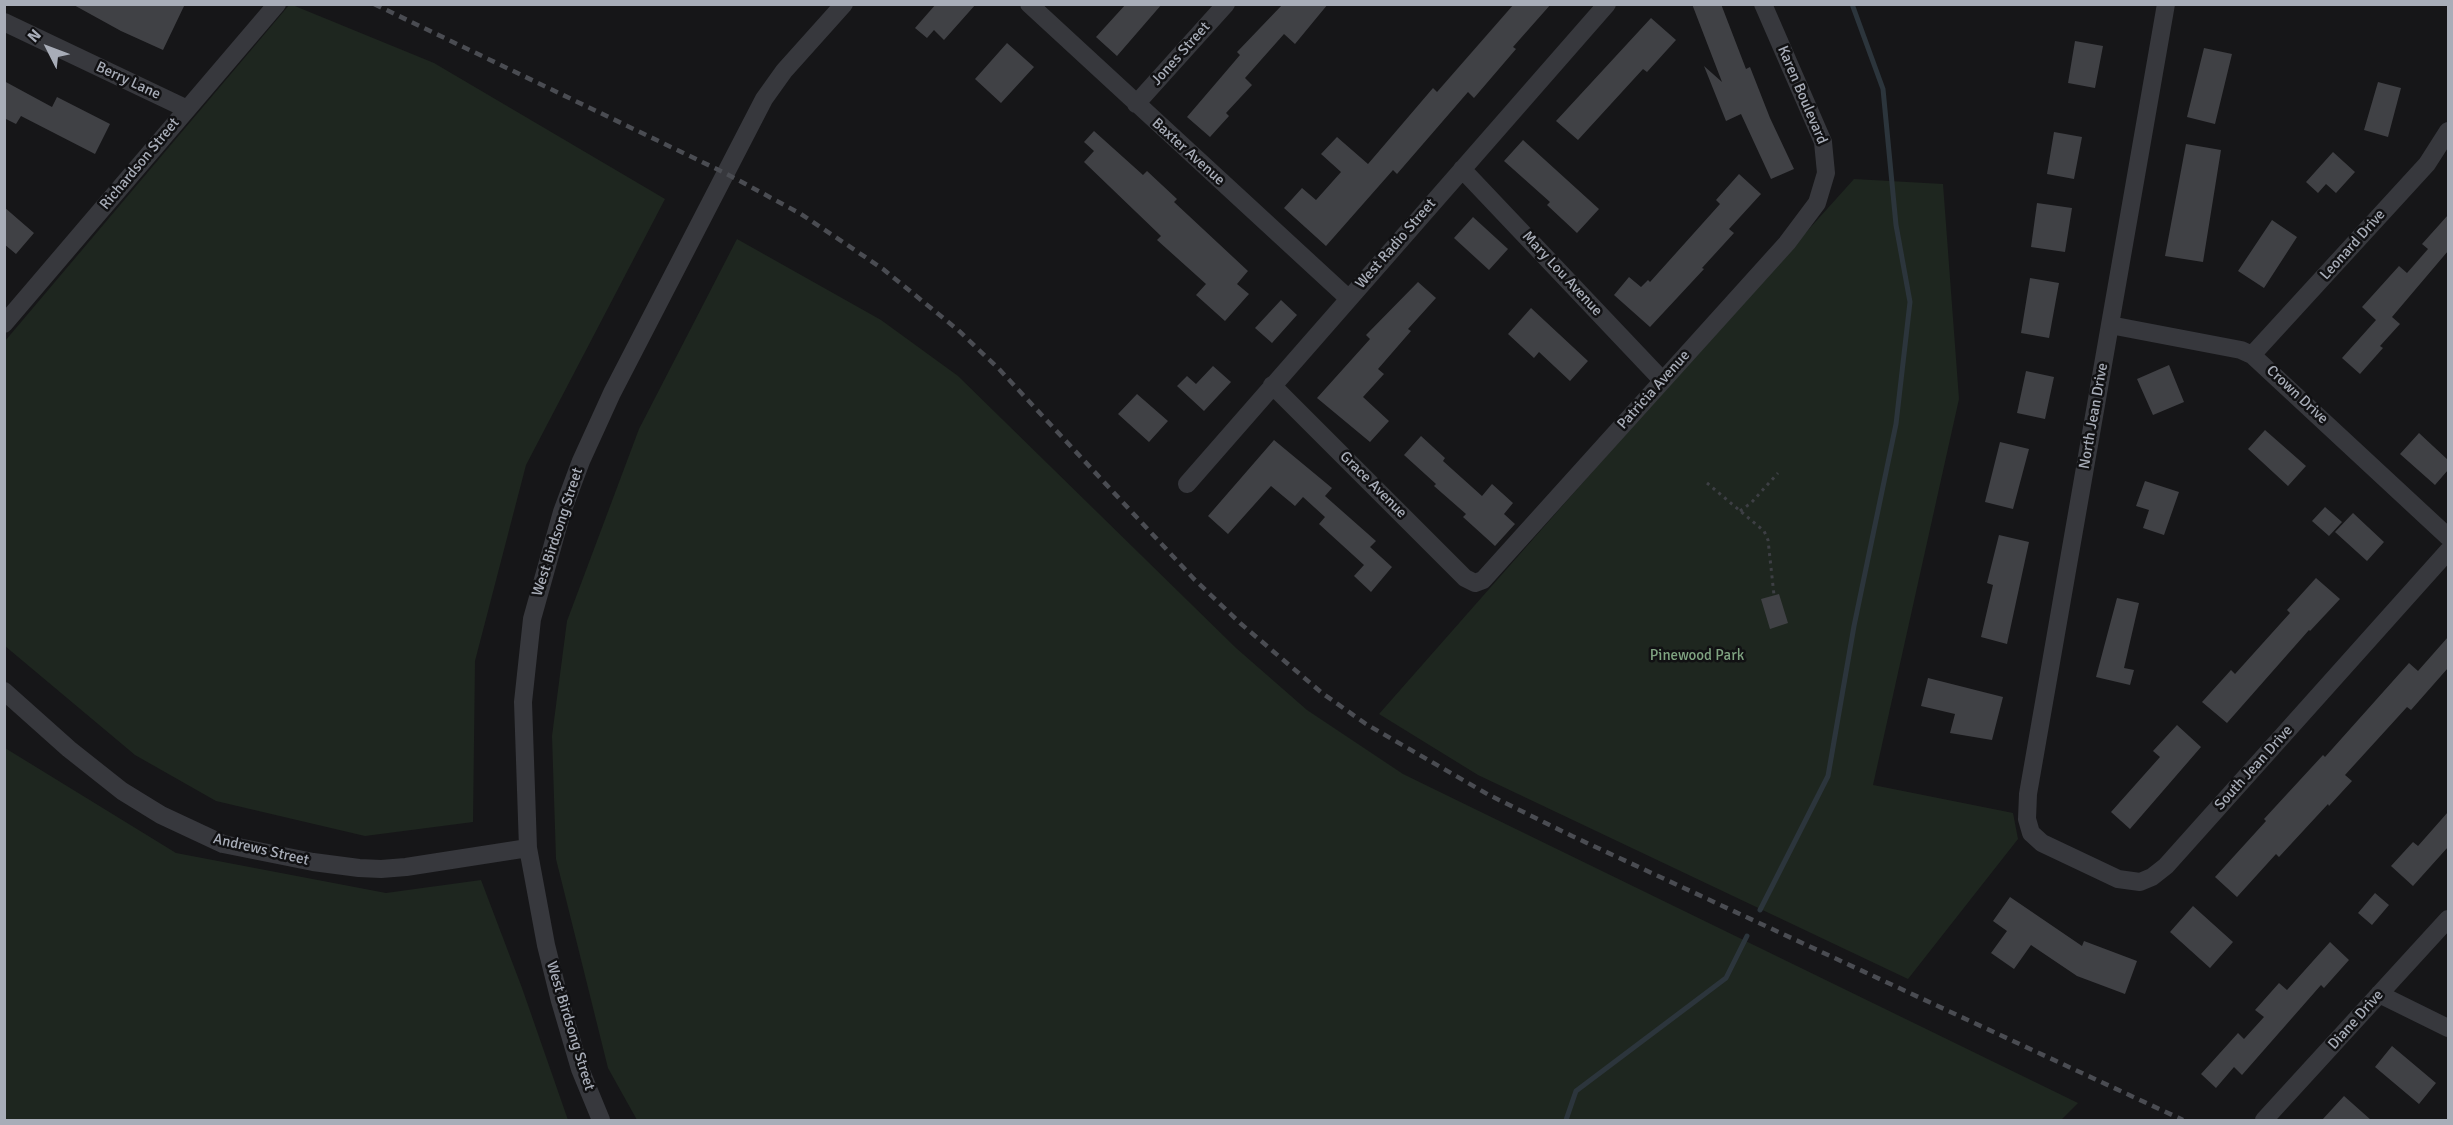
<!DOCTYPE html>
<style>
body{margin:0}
#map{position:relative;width:2453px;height:1125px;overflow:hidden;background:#161618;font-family:Signika,sans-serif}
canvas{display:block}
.frame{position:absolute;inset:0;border:6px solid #a8adb8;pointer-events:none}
.north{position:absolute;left:18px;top:18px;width:60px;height:60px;-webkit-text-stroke:4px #111113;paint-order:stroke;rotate:312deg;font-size:16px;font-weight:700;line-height:24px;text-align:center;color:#a8adb8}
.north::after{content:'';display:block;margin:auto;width:21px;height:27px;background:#a8adb8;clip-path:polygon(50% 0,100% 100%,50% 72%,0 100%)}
</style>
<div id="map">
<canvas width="2453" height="1125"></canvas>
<div class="frame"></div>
<div class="north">N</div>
</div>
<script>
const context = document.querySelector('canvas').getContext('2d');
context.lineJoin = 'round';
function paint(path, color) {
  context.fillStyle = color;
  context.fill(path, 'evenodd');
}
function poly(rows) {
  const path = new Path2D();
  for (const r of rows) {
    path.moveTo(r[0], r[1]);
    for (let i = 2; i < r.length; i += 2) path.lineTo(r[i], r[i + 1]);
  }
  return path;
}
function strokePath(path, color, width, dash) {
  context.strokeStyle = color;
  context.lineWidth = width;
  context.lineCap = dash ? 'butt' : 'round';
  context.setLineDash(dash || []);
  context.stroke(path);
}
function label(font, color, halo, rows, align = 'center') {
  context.font = font + ' Signika,sans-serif';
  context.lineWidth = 5;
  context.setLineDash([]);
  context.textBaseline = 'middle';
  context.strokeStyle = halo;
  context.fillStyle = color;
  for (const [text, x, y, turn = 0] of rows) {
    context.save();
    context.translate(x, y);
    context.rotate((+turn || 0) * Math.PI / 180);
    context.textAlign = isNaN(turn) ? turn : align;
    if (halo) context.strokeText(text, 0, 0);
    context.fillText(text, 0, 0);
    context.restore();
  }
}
const green = poly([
 [290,4,434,63,665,199,526,465,475,661,473,822,365,836,216,801,135,755,5,646,5,341],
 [1854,179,1943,184,1959,399,1873,785,2013,813,2018,839,1908,979,1478,775,1379,714,1674,379],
 [737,239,881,320,958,376,1236,648,1307,710,1403,774,2078,1103,2061,1120,637,1120,608,1068,556,859,552,736,567,621,639,429],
 [5,748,176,853,386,893,481,880,522,988,568,1120,5,1120]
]);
const stream = poly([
 [1760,910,1828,776,1854,626,1896,424,1910,302,1896,225,1883,89,1852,4],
 [1566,1120,1576,1091,1726,978,1747,936]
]);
const building = poly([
 [72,4,185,4,163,50,121,31],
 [936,4,976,4,944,40,934,30,927,38,915,28],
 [1126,4,1162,4,1117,56,1096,37],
 [1283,4,1328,4,1295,44,1284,34,1245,78,1252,85,1226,113,1229,116,1210,137,1187,117,1240,55,1237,52],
 [1514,4,1551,4,1513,47,1516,49,1474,98,1468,92,1397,174,1393,170,1326,246,1284,208,1302,188,1316,200,1341,172,1321,154,1337,137,1368,164,1433,88,1437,92],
 [1692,4,1721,4,1746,69,1750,67,1770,118,1794,169,1771,179,1741,114,1726,121,1704,66,1722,82],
 [1651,18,1676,40,1647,72,1643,69,1578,140,1556,121],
 [2075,41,2103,46,2095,88,2068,83],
 [1007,43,1034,67,1001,103,975,79],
 [2204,48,2232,54,2215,124,2187,117],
 [4,81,52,107,57,97,110,124,95,154,21,116,16,124,4,118],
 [2378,82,2401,88,2388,137,2364,130],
 [1094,131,1143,175,1147,171,1177,199,1174,202,1248,271,1237,284,1249,294,1225,321,1196,295,1206,284,1157,240,1161,236,1084,162,1094,151,1084,142],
 [2054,132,2082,137,2074,179,2047,174],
 [1523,140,1599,209,1577,233,1547,205,1550,202,1504,161],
 [2186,144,2221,150,2203,262,2165,256],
 [2333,152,2355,172,2336,193,2326,184,2318,193,2306,182],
 [1739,174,1761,194,1729,229,1734,233,1702,268,1704,269,1650,327,1614,295,1629,277,1641,287,1648,280,1650,282,1720,204,1716,200],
 [2037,203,2072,208,2065,252,2031,247],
 [4,207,34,233,16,254,4,244],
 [2448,215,2448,251,2392,317,2400,324,2380,346,2383,348,2360,374,2342,358,2376,320,2362,307,2399,266,2407,273,2428,249,2422,244],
 [1473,217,1508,249,1489,270,1454,238],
 [2272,220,2297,237,2264,288,2238,271],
 [2030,278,2059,283,2049,338,2021,333],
 [1418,282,1436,298,1408,329,1411,331,1378,369,1384,374,1363,397,1389,421,1370,442,1317,398,1370,339,1366,335],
 [1281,300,1297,315,1272,343,1255,328],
 [1531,308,1588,361,1570,381,1539,352,1534,358,1508,334],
 [2169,365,2184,402,2153,415,2137,379],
 [1213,366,1231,382,1204,411,1177,386,1187,376,1196,384],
 [2026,371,2054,377,2045,419,2017,413],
 [1137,394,1168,421,1149,442,1118,414],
 [2265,430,2306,466,2288,486,2248,449],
 [2419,433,2448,460,2448,470,2435,485,2400,454],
 [1421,436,1445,458,1443,461,1482,496,1492,484,1513,503,1504,514,1515,524,1495,546,1463,517,1466,514,1434,486,1436,484,1404,455],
 [1274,440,1332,488,1325,496,1376,541,1370,547,1392,567,1371,592,1354,576,1364,565,1319,524,1325,517,1303,497,1295,506,1271,486,1228,534,1208,516],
 [2000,442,2029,449,2013,509,1985,502],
 [2145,481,2179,492,2164,535,2143,528,2149,510,2136,506],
 [2325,507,2342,522,2329,536,2312,521],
 [2353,513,2384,542,2367,561,2335,532],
 [1999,535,2029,542,2007,644,1981,637,1993,585,1987,583],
 [2316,578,2340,599,2310,631,2309,630,2227,723,2202,702,2231,670,2235,674,2290,613,2287,610],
 [1779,594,1788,623,1770,629,1761,599],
 [2117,598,2139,603,2124,668,2134,670,2130,685,2096,677],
 [2448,637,2448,668,2411,710,2407,707,2345,775,2352,781,2329,806,2328,804,2279,857,2276,854,2237,897,2215,877,2266,821,2264,819,2323,755,2325,757,2409,663,2418,671],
 [1928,678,2003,697,1992,740,1950,733,1955,714,1921,706],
 [2177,725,2201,747,2130,829,2111,812,2160,757,2153,751],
 [2448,812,2448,847,2413,886,2391,866,2413,842,2418,846],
 [2375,893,2389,905,2372,925,2358,913],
 [2010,897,2082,946,2084,941,2137,961,2125,994,2077,976,2031,945,2014,969,1991,953,2007,931,1993,921],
 [2193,906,2233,942,2210,968,2170,932],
 [2330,942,2349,960,2324,988,2321,985,2242,1075,2234,1067,2216,1088,2201,1074,2238,1033,2244,1039,2264,1017,2255,1010,2279,983,2287,990],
 [2392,1046,2436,1083,2419,1104,2375,1067],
 [2344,1096,2371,1120,2322,1120]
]);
const path = poly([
 [1707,483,1764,531,1768,540,1774,595],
 [1740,511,1751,503,1778,473]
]);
const minor = poly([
 [1029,4,1348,298],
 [2166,4,2028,794,2027,819,2031,833,2042,843,2118,879,2140,882,2152,877,2166,866,2448,551],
 [4,22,187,109],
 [1136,104,1226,4],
 [1462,169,1662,380],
 [4,324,277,4],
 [2110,325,2241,350,2252,355,2448,537],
 [2252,355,2427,164,2448,131],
 [1272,385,1465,578,1475,583,1483,580,1787,243,1817,203,1826,173,1823,142,1763,4],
 [1187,484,1607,4],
 [4,691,69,749,122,791,161,815,223,844,313,862,359,868,381,869,406,867,528,848],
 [2379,994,2448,1028],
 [601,1120,580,1069,560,1001,546,945,528,848,523,702,532,619,562,512,581,461,612,393,764,99,784,71,844,4],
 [2264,1120,2448,919]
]);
const rail = poly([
 [374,4,725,173,801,214,883,269,958,330,999,369,1194,579,1240,623,1322,693,1366,724,1489,795,1572,836,2183,1120]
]);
const streetNames = [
 ["Jones Street",1181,54,-48],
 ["Berry Lane",128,81,25],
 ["Karen Boulevard",1802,95,67],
 ["Baxter Avenue",1188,152,42],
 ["Richardson Street",140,164,-50],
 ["West Radio Street",1396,244,-49],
 ["Leonard Drive",2353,245,-48],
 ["Mary Lou Avenue",1562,274,47],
 ["Patricia Avenue",1654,390,-48],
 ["Crown Drive",2297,395,43],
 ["North Jean Drive",2094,416,-80],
 ["Grace Avenue",1373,485,45],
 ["West Birdsong Street",558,532,-72],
 ["South Jean Drive",2254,768,-48],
 ["Andrews Street",261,850,13],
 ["Diane Drive",2356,1020,-48],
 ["West Birdsong Street",570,1026,73]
];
const parkNames = [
 ["Pinewood Park",1697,656]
];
paint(green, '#1e261f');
strokePath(stream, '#2c353c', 5);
paint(building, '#404145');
strokePath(path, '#3d3f44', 3, [3, 4.5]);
strokePath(minor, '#37383d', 18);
strokePath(rail, '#4a4c52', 4.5, [8, 6]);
label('15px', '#a8adb8', '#111113', streetNames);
label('15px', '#7fa381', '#111113', parkNames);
</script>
